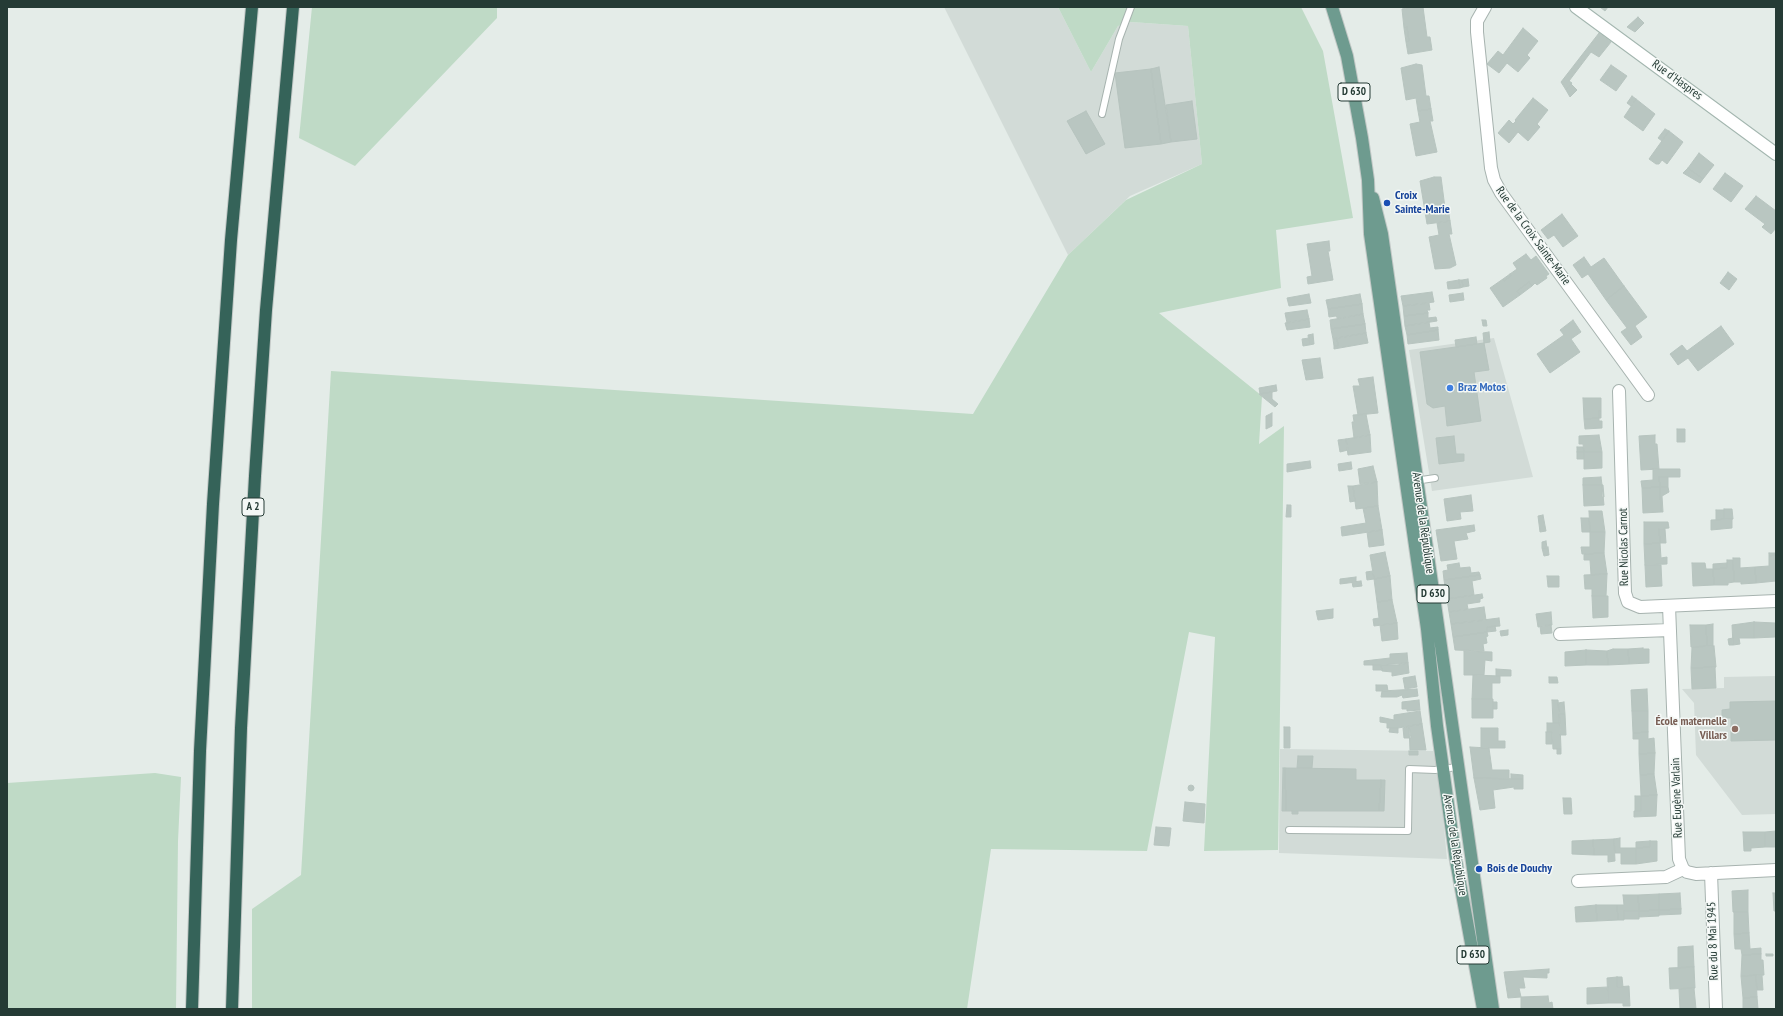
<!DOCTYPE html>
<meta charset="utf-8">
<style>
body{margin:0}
#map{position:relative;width:1783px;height:1016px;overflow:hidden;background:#e4ece8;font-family:"PT Sans Narrow",sans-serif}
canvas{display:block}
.frame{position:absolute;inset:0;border:8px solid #253b35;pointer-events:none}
</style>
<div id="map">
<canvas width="1783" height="1016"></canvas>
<div class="frame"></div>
</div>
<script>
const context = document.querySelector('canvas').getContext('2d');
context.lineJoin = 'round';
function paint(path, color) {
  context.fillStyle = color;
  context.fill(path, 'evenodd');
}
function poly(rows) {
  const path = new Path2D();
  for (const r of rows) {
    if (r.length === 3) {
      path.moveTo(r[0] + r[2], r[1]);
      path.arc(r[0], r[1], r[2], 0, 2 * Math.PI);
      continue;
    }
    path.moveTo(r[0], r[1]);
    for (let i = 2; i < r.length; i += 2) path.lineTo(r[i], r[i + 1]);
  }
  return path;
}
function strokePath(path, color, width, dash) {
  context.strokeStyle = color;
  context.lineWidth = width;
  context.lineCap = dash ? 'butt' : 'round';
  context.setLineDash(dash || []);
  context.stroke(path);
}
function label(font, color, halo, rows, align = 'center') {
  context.font = font + ' "PT Sans Narrow",sans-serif';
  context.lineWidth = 3;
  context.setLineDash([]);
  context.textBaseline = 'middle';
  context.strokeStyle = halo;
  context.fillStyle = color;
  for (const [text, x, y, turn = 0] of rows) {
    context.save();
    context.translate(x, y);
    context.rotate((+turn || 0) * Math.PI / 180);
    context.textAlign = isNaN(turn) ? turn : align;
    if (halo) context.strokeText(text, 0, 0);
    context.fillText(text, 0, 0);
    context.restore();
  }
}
const built = poly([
 [944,7,1058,7,1091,72,1118,26,1131,22,1188,26,1202,164,1130,196,1068,255],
 [1494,338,1533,477,1432,491,1409,350],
 [1776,676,1776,814,1742,815,1696,755,1694,703,1682,689,1724,688,1724,677],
 [1280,749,1433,751,1439,774,1447,859,1279,853]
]);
const green = poly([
 [312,7,497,7,497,18,355,166,299,138],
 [1058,7,1301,7,1323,51,1353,218,1276,230,1281,288,1159,313,1262,396,1259,444,1284,426,1278,850,1204,851,1215,637,1189,632,1147,851,991,849,967,1009,252,1009,252,909,301,875,331,371,973,414,1068,255,1126,200,1202,164,1188,26,1131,22,1118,26,1091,72],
 [155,773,181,777,178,841,176,1009,7,1009,7,783]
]);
const building = poly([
 [1411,7,1423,7,1427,37,1430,37,1432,50,1408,54,1406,42,1409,41,1407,27,1404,28,1402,9,1411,7],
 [1600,7,1608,7,1605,11,1600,7],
 [1638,17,1644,23,1635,32,1627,27,1638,17],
 [1407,27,1409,41,1406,42,1404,28,1407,27],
 [1523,28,1538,41,1527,55,1530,58,1518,72,1507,63,1499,73,1487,64,1498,51,1503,55,1523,28],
 [1599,33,1611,42,1599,57,1591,52,1569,81,1572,83,1566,90,1561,82,1599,33],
 [1416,64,1422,65,1426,96,1429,96,1431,109,1418,111,1416,98,1406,100,1401,68,1416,64],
 [1611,65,1627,76,1616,91,1600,80,1611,65],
 [1159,67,1171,142,1161,144,1151,69,1159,67],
 [1151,69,1161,144,1125,148,1115,73,1151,69],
 [1571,84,1577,90,1570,97,1566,90,1571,84],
 [1632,96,1636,99,1631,106,1627,103,1632,96],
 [1533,98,1548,110,1537,124,1540,127,1528,141,1518,132,1509,143,1498,133,1509,120,1513,124,1516,121,1515,120,1533,98],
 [1636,99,1655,114,1643,131,1624,117,1636,99],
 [1192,101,1197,139,1171,142,1166,105,1192,101],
 [1431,109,1433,121,1430,121,1437,152,1416,156,1410,124,1420,122,1418,111,1431,109],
 [1086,111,1105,144,1086,154,1067,121,1086,111],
 [1665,129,1669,131,1662,141,1658,138,1665,129],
 [1669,131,1683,142,1667,164,1662,160,1659,164,1656,164,1649,159,1669,131],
 [1699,153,1714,165,1703,179,1688,168,1699,153],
 [1688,168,1703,179,1700,183,1683,173,1688,168],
 [1725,173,1743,186,1731,202,1713,189,1725,173],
 [1434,177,1441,177,1445,208,1448,208,1450,221,1427,224,1420,181,1434,177],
 [1756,196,1776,211,1776,228,1771,234,1762,227,1765,224,1745,209,1756,196],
 [1562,214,1578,236,1563,247,1554,235,1548,239,1541,230,1562,214],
 [1450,221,1452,234,1449,234,1456,265,1450,268,1435,269,1429,237,1439,235,1437,223,1450,221],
 [1329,241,1330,251,1328,251,1333,280,1308,284,1307,277,1312,276,1307,244,1329,241],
 [1526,254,1531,260,1536,256,1549,274,1546,276,1547,278,1537,285,1535,283,1532,286,1529,282,1517,291,1520,295,1503,307,1490,288,1503,279,1504,281,1511,276,1510,274,1517,269,1513,263,1526,254],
 [1584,257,1591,267,1604,258,1624,286,1606,300,1588,274,1582,278,1573,265,1584,257],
 [1728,272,1737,279,1729,290,1720,283,1728,272],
 [1510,274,1511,276,1504,281,1503,279,1510,274],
 [1468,279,1469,286,1463,287,1462,280,1468,279],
 [1459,280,1460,288,1448,289,1447,282,1459,280],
 [1459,280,1462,280,1463,287,1460,288,1459,280],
 [1529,282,1532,286,1520,295,1517,291,1529,282],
 [1624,286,1647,317,1635,326,1642,337,1631,345,1621,332,1627,328,1606,300,1624,286],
 [1432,292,1434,302,1403,306,1401,296,1432,292],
 [1463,293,1464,300,1450,302,1449,295,1463,293],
 [1309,294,1311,303,1289,306,1287,298,1309,294],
 [1360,294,1362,304,1328,309,1326,300,1360,294],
 [1429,303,1430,310,1427,310,1428,313,1404,316,1403,306,1429,303],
 [1362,304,1363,314,1338,319,1336,316,1329,317,1328,309,1362,304],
 [1307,310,1309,319,1287,323,1285,313,1307,310],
 [1428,313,1428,318,1436,317,1437,321,1405,326,1404,316,1428,313],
 [1363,314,1365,324,1331,329,1330,320,1363,314],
 [1309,319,1310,327,1287,330,1285,323,1309,319],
 [1482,320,1486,320,1487,326,1483,326,1482,320],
 [1573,320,1581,332,1571,339,1580,352,1550,373,1537,354,1564,335,1560,330,1573,320],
 [1429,322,1430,328,1438,327,1438,330,1407,335,1405,326,1429,322],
 [1365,324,1366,333,1333,339,1331,329,1365,324],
 [1721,326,1734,344,1698,371,1688,358,1678,365,1670,354,1682,345,1687,351,1721,326],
 [1438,330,1439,340,1408,344,1407,335,1438,330],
 [1489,332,1490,342,1484,343,1483,333,1489,332],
 [1366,333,1368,343,1334,349,1334,346,1338,346,1337,338,1366,333],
 [1313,334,1314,344,1309,345,1308,335,1313,334],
 [1476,337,1477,344,1456,347,1455,340,1476,337],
 [1309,338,1309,345,1303,346,1302,339,1309,338],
 [1337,338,1338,346,1334,346,1333,339,1337,338],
 [1484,343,1489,370,1474,372,1481,421,1447,426,1445,406,1433,408,1427,404,1420,352,1484,343],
 [1320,358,1323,378,1306,380,1302,360,1320,358],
 [1373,377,1378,413,1358,415,1353,386,1360,386,1358,379,1373,377],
 [1276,385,1277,391,1260,394,1259,388,1276,385],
 [1272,392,1272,399,1278,404,1275,407,1259,394,1272,392],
 [1583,398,1601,398,1601,411,1599,411,1599,418,1584,419,1583,398],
 [1599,411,1601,411,1601,418,1599,418,1599,411],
 [1272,413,1272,426,1266,429,1266,416,1272,413],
 [1366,414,1370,435,1354,438,1352,422,1354,422,1353,415,1366,414],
 [1599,418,1599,421,1602,421,1602,428,1585,429,1584,419,1599,418],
 [1677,429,1685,429,1685,442,1677,442,1677,429],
 [1370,435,1371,452,1348,455,1346,439,1370,435],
 [1599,435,1602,452,1584,452,1583,444,1579,444,1579,436,1599,435],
 [1655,435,1655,444,1657,444,1659,469,1641,470,1639,436,1655,435],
 [1454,436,1456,454,1464,454,1464,461,1439,464,1436,438,1454,436],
 [1346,439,1348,450,1340,452,1338,440,1346,439],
 [1577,447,1583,447,1584,452,1577,452,1577,447],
 [1577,452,1584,452,1584,459,1577,459,1577,452],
 [1584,452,1602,452,1602,468,1584,469,1584,452],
 [1310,461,1311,468,1287,472,1287,464,1310,461],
 [1351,462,1352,469,1339,471,1338,464,1351,462],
 [1373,466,1377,482,1360,484,1358,469,1373,466],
 [1653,469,1680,469,1680,477,1659,477,1660,487,1642,488,1641,481,1653,480,1653,469],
 [1601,477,1602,485,1583,485,1583,478,1601,477],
 [1659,477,1668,477,1668,487,1660,487,1659,477],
 [1377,482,1378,506,1356,509,1353,486,1377,482],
 [1583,485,1602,485,1604,505,1584,506,1583,485],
 [1602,485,1603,485,1604,497,1602,497,1602,485],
 [1348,486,1353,486,1355,501,1350,502,1348,486],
 [1660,487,1661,512,1643,513,1642,488,1660,487],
 [1660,487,1668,487,1669,492,1662,496,1663,512,1661,512,1660,487],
 [1471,495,1473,511,1460,512,1461,519,1447,521,1444,499,1471,495],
 [1287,505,1291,505,1291,517,1286,517,1287,505],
 [1378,506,1382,530,1342,536,1341,527,1366,523,1363,508,1378,506],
 [1724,509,1732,509,1733,519,1724,519,1724,509],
 [1716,510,1724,510,1724,519,1716,520,1716,510],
 [1589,511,1602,511,1605,532,1590,532,1589,511],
 [1543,515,1546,531,1540,532,1538,516,1543,515],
 [1581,518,1589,518,1590,532,1582,532,1581,518],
 [1732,519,1732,528,1711,530,1711,520,1732,519],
 [1644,522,1668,522,1669,528,1659,529,1660,543,1644,544,1644,522],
 [1474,525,1475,531,1466,533,1468,539,1454,541,1457,559,1441,561,1436,530,1474,525],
 [1659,529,1665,529,1666,543,1660,543,1659,529],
 [1382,530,1384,545,1369,547,1367,532,1382,530],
 [1590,532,1605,532,1604,553,1582,554,1581,547,1590,547,1590,532],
 [1546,541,1547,548,1542,548,1542,542,1546,541],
 [1660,543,1661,558,1667,557,1667,564,1645,565,1644,544,1660,543],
 [1548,547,1549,555,1544,556,1542,548,1548,547],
 [1385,552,1390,576,1374,579,1370,555,1385,552],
 [1604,553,1607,574,1591,575,1590,560,1584,560,1584,554,1604,553],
 [1769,553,1776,553,1776,555,1769,556,1769,553],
 [1776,555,1776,581,1756,583,1755,567,1769,566,1769,556,1776,555],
 [1733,558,1740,558,1740,568,1755,567,1756,583,1741,584,1741,582,1734,582,1733,558],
 [1727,560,1733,560,1734,582,1728,583,1728,585,1714,585,1713,569,1727,568,1727,560],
 [1459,563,1460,568,1470,567,1471,573,1479,572,1480,575,1444,580,1443,571,1448,570,1447,565,1459,563],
 [1692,563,1705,563,1706,569,1713,569,1714,585,1693,586,1692,563],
 [1727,563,1727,568,1713,569,1713,564,1727,563],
 [1645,565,1661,565,1662,586,1646,587,1645,565],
 [1373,571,1374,579,1367,580,1366,572,1373,571],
 [1607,574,1606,596,1592,596,1592,589,1585,589,1584,575,1607,574],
 [1480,575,1481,579,1472,581,1474,595,1447,599,1444,580,1480,575],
 [1390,576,1392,600,1377,602,1374,579,1390,576],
 [1547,576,1559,576,1559,587,1548,587,1547,576],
 [1356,577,1356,582,1340,584,1340,579,1356,577],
 [1361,581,1362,586,1353,587,1352,582,1361,581],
 [1482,594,1483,598,1480,599,1480,602,1467,604,1468,609,1449,612,1447,599,1482,594],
 [1592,596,1608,596,1608,617,1593,618,1592,596],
 [1392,600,1397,623,1374,626,1373,619,1379,618,1377,602,1392,600],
 [1484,607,1486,620,1451,624,1449,612,1484,607],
 [1333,609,1333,618,1318,620,1316,611,1333,609],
 [1551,612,1552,625,1538,627,1536,614,1551,612],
 [1499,618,1500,626,1487,627,1487,632,1453,637,1451,624,1499,618],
 [1754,622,1775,623,1775,637,1754,638,1754,622],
 [1754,622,1754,638,1739,638,1740,644,1733,645,1732,625,1754,622],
 [1397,623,1398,639,1382,641,1380,625,1397,623],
 [1713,624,1713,646,1707,646,1706,625,1713,624],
 [1551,625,1552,633,1541,634,1540,626,1551,625],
 [1690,625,1706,625,1707,646,1691,647,1690,625],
 [1495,626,1496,631,1487,632,1487,627,1495,626],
 [1508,630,1508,635,1501,636,1500,631,1508,630],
 [1487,632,1488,636,1486,637,1487,643,1483,644,1484,651,1455,650,1453,637,1487,632],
 [1733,638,1733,645,1729,645,1728,639,1733,638],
 [1714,646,1716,667,1691,668,1692,647,1714,646],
 [1643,648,1643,649,1649,649,1649,663,1629,664,1628,649,1643,648],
 [1613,649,1628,649,1629,664,1608,665,1607,651,1613,649],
 [1586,650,1607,651,1608,665,1586,665,1586,650],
 [1586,650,1586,665,1565,666,1565,652,1586,650],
 [1464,651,1492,652,1492,661,1485,660,1484,675,1464,675,1464,651],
 [1407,653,1408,663,1397,665,1364,665,1364,661,1390,658,1390,654,1407,653],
 [1408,663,1409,673,1392,676,1392,672,1382,671,1381,665,1408,663],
 [1373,665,1381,665,1382,670,1373,670,1373,665],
 [1715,667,1716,688,1692,689,1691,668,1715,667],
 [1496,669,1511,670,1511,676,1496,676,1496,669],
 [1473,675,1500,676,1500,683,1492,683,1492,699,1472,699,1473,675],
 [1415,676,1417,687,1405,689,1403,678,1415,676],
 [1549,677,1557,677,1558,683,1549,683,1549,677],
 [1376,685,1387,685,1388,691,1376,691,1376,685],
 [1417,689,1418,696,1403,698,1402,695,1397,697,1381,697,1382,691,1417,689],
 [1647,689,1648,711,1632,711,1631,690,1647,689],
 [1472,699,1493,699,1493,718,1472,718,1472,699],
 [1419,700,1420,710,1407,711,1407,709,1402,709,1402,702,1419,700],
 [1552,700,1558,700,1560,723,1553,723,1552,700],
 [1776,701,1776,740,1731,741,1731,718,1722,718,1722,710,1730,709,1730,702,1776,701],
 [1493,702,1497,702,1497,709,1493,709,1493,702],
 [1564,702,1565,714,1559,714,1558,703,1564,702],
 [1420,711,1422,724,1398,728,1387,728,1387,723,1380,722,1380,717,1394,720,1394,715,1420,711],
 [1632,711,1648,711,1648,732,1633,733,1632,711],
 [1559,714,1565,714,1566,735,1560,735,1559,714],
 [1547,723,1560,723,1561,749,1553,749,1552,732,1547,732,1547,723],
 [1422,724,1426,750,1410,750,1409,726,1422,724],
 [1409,726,1411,738,1404,738,1403,728,1409,726],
 [1284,727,1290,727,1290,748,1284,748,1284,727],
 [1390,728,1398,728,1398,733,1389,732,1390,728],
 [1481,728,1498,728,1498,741,1505,741,1505,748,1481,748,1481,728],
 [1546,732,1552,732,1552,744,1546,744,1546,732],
 [1648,732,1648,739,1654,738,1655,753,1639,754,1639,739,1633,739,1633,733,1648,732],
 [1470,747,1489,748,1492,770,1509,770,1509,779,1474,778,1470,747],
 [1557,749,1561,749,1561,754,1557,754,1557,749],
 [1409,751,1418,751,1418,755,1409,755,1409,751],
 [1655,753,1654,774,1640,775,1639,754,1655,753],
 [1298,756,1313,756,1312,768,1297,768,1298,756],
 [1283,768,1285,768,1286,811,1282,811,1283,768],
 [1285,768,1356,769,1356,780,1381,780,1379,811,1286,811,1285,768],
 [1511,774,1523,775,1523,779,1511,779,1511,774],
 [1654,774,1657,795,1641,796,1640,775,1654,774],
 [1474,778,1523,779,1523,789,1514,789,1514,787,1493,790,1495,808,1480,810,1474,778],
 [1381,780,1385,780,1384,811,1379,811,1381,780],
 [1191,788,3],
 [1657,795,1656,816,1634,817,1634,811,1641,811,1641,796,1657,795],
 [1635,796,1641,796,1641,811,1635,811,1635,796],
 [1563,798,1571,798,1572,814,1564,814,1563,798],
 [1185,802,1205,804,1204,823,1183,821,1185,802],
 [1292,811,1298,811,1298,814,1292,814,1292,811],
 [1156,827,1171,828,1169,846,1154,845,1156,827],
 [1776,831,1776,847,1765,847,1765,832,1776,831],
 [1743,832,1765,832,1765,847,1751,848,1751,851,1744,851,1743,832],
 [1620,838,1620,848,1636,848,1636,864,1621,864,1621,853,1615,853,1614,839,1620,838],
 [1614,839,1615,861,1608,862,1608,855,1594,855,1593,840,1614,839],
 [1593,840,1594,855,1572,854,1572,841,1593,840],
 [1650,841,1650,847,1636,848,1636,842,1650,841],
 [1650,841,1657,841,1657,861,1636,864,1636,848,1650,847,1650,841],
 [1748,890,1748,912,1733,912,1732,891,1748,890],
 [1680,893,1681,909,1659,910,1659,894,1680,893],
 [1773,893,1776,893,1776,911,1774,911,1773,893],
 [1659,894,1659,910,1639,911,1638,895,1659,894],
 [1623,895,1638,895,1639,911,1624,911,1624,920,1618,920,1617,905,1624,905,1623,895],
 [1596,905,1597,921,1576,922,1575,907,1596,905],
 [1596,905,1617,905,1618,920,1597,921,1596,905],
 [1681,909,1681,914,1659,915,1659,910,1681,909],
 [1659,910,1659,916,1639,917,1639,911,1659,910],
 [1624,911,1639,911,1639,919,1624,919,1624,911],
 [1734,912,1748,912,1749,933,1734,934,1734,912],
 [1749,933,1750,949,1761,948,1761,954,1742,955,1741,949,1735,949,1734,934,1749,933],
 [1693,946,1694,967,1678,968,1678,947,1693,946],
 [1761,954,1761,960,1763,960,1764,975,1741,976,1742,955,1761,954],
 [1766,954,1773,954,1773,956,1766,956,1766,954],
 [1694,967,1695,988,1670,989,1669,968,1694,967],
 [1549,969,1549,973,1547,973,1547,978,1523,977,1525,988,1519,988,1521,997,1508,998,1504,972,1549,969],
 [1756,975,1762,975,1763,990,1757,990,1756,975],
 [1756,975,1757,997,1743,998,1741,976,1756,975],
 [1617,977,1617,987,1629,986,1630,1006,1623,1006,1623,1003,1608,1003,1607,978,1617,977],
 [1617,977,1622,977,1623,987,1617,987,1617,977],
 [1608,987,1608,1003,1587,1004,1587,988,1608,987],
 [1694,988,1696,1009,1680,1009,1679,989,1694,988],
 [1548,996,1549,1003,1552,1002,1553,1009,1521,1009,1521,997,1548,996],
 [1757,997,1758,1009,1743,1009,1743,998,1757,997]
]);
const lane = poly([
 [1102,114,1119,39,1131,7],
 [1415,481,1435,478],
 [1289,830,1408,831,1409,769,1435,770,1457,767]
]);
const street = poly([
 [1485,7,1477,21,1477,32,1491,168,1494,180,1501,193,1648,395],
 [1619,391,1625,593,1628,602,1640,607,1776,601],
 [1669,606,1679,859,1683,869],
 [1560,634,1670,630],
 [1711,873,1716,1009],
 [1578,881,1666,877,1683,869,1687,872,1696,874,1776,870]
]);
const secondary = poly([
 [1576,7,1776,154]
]);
const primary = poly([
 [1332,7,1347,56,1362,138,1368,180,1370,234,1427,629,1437,726,1456,861,1483,1009],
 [1373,198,1382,234,1493,1009]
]);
const highway = poly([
 [192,1009,200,751,213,504,231,240,252,7],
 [232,1009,241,728,255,476,266,310,293,7]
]);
const markers = [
 [1387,203,4,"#1a4fb4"],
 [1450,388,4,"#3f7fe0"],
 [1735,729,4,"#8d6e63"],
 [1479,869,4,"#1a4fb4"]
];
const shields = [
 [1354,92,32],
 [253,507,22],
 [1433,594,32],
 [1473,955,32]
];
const shieldNames = [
 ["D 630",1354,92],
 ["A 2",253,507],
 ["D 630",1433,594],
 ["D 630",1473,955]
];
const streetNames = [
 ["Rue d'Haspres",1677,80,36],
 ["Rue de la Croix Sainte-Marie",1533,236,54],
 ["Avenue de la République",1423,523,82],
 ["Rue Nicolas Carnot",1624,547,-91],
 ["Rue Eugène Varlain",1677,798,-92],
 ["Avenue de la République",1455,845,81],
 ["Rue du 8 Mai 1945",1713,941,-92]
];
const transitNames = [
 ["Croix",1395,196],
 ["Sainte-Marie",1395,210],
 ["Bois de Douchy",1487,869]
];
const shopNames = [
 ["Braz Motos",1458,388]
];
const educationNames = [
 ["École maternelle",1727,722],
 ["Villars",1727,736]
];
paint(built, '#d2dbd7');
paint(green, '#bfdac6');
paint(building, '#b9c6c1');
strokePath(building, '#b7c4bf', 1);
strokePath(lane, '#a7b3af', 8);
strokePath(street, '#a7b3af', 14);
strokePath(secondary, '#a3b6af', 14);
strokePath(primary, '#c2c8c6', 14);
strokePath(highway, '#c2c8c6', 14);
strokePath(lane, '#fff', 6);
strokePath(street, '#fff', 12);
strokePath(secondary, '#fff', 12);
strokePath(primary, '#6e9b8f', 12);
strokePath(highway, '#356359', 12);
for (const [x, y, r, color] of markers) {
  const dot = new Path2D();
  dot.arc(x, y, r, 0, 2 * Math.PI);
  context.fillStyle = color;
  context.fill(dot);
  strokePath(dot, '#f4f8f6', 1.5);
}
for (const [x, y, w] of shields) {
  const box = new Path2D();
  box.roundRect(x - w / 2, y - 9, w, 18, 3);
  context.fillStyle = '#f4f8f6';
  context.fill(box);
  strokePath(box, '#253b35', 1);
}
label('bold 11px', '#253b35', null, shieldNames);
label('12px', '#253b35', '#f4f8f6', streetNames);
label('bold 12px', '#164399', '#f4f8f6', transitNames, 'left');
label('bold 12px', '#366cbe', '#f4f8f6', shopNames, 'left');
label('bold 12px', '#785e54', '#f4f8f6', educationNames, 'right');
</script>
